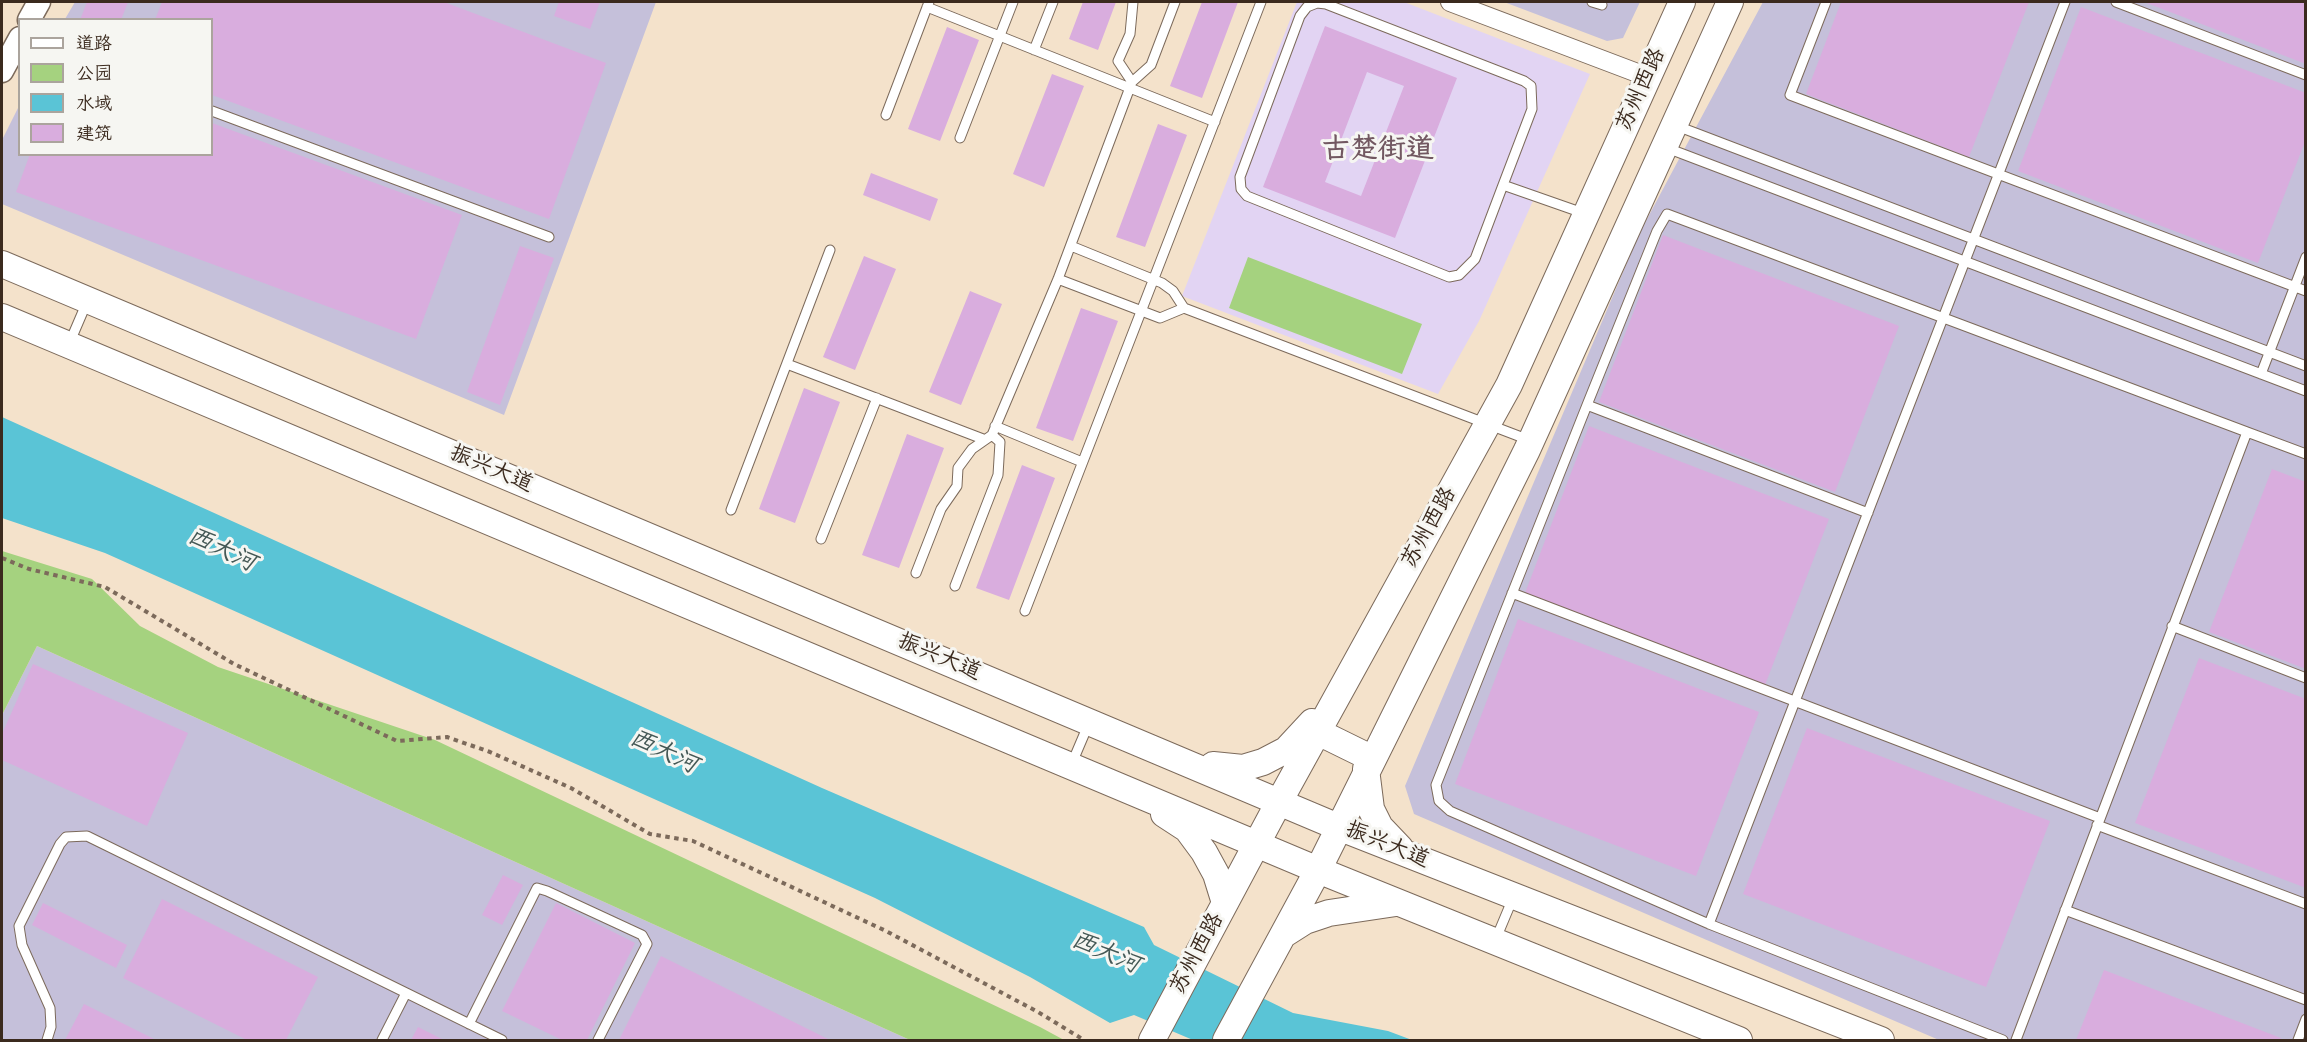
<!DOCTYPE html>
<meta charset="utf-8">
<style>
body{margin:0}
#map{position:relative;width:2307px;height:1042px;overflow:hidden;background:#f4e2cb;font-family:"Architects Daughter","LXGW WenKai TC",sans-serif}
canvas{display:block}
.frame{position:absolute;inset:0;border:3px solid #3b2a1e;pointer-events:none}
.legend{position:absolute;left:18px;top:18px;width:195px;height:138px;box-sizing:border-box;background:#f6f6f2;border:2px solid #aba49d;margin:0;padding:8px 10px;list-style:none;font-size:18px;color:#3b2a1e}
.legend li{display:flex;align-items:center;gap:12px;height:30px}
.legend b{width:30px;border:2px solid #aba49d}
</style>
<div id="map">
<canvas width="2307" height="1042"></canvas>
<div class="frame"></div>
<ul class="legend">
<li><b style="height:8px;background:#fff"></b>道路</li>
<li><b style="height:16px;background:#a5d27f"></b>公园</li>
<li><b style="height:16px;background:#5ac4d6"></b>水域</li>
<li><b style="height:16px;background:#d9adde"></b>建筑</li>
</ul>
</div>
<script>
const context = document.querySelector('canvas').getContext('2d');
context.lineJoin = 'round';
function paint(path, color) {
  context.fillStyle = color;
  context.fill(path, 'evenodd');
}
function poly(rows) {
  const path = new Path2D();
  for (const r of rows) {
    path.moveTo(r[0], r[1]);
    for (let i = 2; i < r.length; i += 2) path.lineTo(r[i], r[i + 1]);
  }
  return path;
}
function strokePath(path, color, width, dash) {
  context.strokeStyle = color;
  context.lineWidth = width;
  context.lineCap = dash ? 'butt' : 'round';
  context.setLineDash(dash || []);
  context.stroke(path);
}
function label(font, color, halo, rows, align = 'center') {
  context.font = font + ' "Architects Daughter","LXGW WenKai TC",sans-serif';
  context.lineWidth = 6;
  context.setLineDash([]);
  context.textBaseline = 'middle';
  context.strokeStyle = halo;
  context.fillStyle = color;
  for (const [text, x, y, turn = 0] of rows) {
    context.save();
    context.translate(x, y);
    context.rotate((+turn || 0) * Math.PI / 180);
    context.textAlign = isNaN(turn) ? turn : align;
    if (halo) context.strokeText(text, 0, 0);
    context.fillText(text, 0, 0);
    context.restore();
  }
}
const built = poly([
 [1297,2,1404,2,1590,74,1479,321,1438,394,1182,296]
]);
const industrial = poly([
 [75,2,656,2,504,415,2,204,2,140,19,106,20,154,212,154,212,20,65,19],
 [1504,2,1640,2,1623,38,1607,41],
 [1763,2,2305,2,2305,1040,1939,1040,1414,814,1405,786,1640,232],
 [37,646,910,1040,2,1040,2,715]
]);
const green = poly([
 [1248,257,1422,324,1402,374,1229,308],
 [2,551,92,579,140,626,218,667,435,740,1040,1027,1064,1040,910,1040,37,646,2,715]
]);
const water = poly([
 [2,417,822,788,1144,927,1154,945,1293,1013,1388,1031,1412,1040,1193,1040,1134,1015,1110,1023,1030,977,875,898,105,553,2,518]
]);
const building = poly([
 [87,2,128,2,121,20,80,20],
 [162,2,444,2,606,63,549,219,212,95,212,20,155,20],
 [559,2,600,2,590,29,554,16],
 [1083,2,1116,2,1098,50,1069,39],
 [1202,2,1238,2,1202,98,1170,86],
 [1841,2,2029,2,1969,157,1806,94],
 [2144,2,2306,2,2306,64],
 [2081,7,2306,93,2306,139,2258,263,2018,171],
 [1325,26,1457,78,1395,238,1263,187],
 [1367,72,1404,86,1361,196,1325,182],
 [947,27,979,40,940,141,908,129],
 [1052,74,1084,86,1044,187,1013,174],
 [212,123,462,215,416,339,16,192,30,154,212,154],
 [1158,124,1187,135,1145,247,1116,237],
 [871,173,938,199,930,221,863,195],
 [1663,235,1899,326,1835,492,1599,402],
 [520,246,554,258,500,405,467,392],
 [864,256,896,269,855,370,823,357],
 [970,291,1002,304,961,405,929,392],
 [1081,308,1118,321,1073,441,1036,428],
 [804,388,840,402,795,523,759,509],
 [1589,426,1829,519,1765,685,1525,593],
 [907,434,944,448,899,568,862,555],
 [1022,465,1055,478,1009,600,976,588],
 [2272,469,2306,482,2306,669,2209,632],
 [1518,619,1759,712,1696,876,1455,784],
 [2199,658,2306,699,2306,888,2135,823],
 [33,664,188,733,147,826,2,760,2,734],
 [1807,728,2050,821,1986,987,1743,894],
 [503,875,523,885,502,925,482,915],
 [162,899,318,977,286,1040,247,1040,123,978],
 [43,903,127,945,116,968,32,925],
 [556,903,635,943,587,1040,562,1040,502,1011],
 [661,956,830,1040,619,1040],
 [2104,970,2281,1038,2280,1040,2076,1040],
 [84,1004,156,1040,65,1040],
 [418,1027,444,1040,411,1040]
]);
const path = poly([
 [2,558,29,569,105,587,234,664,397,741,447,737,490,752,571,788,650,834,693,841,886,931,1038,1012,1084,1040]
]);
const service = poly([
 [1133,2,1130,34,1118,61,1132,82,1151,65,1175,2],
 [1592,2,1602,5],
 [1826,2,1790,95,2306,291],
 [2116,2,2306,75],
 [927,7,1215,122],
 [1034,50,1053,2],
 [212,111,549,237],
 [886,115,929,2],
 [1677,126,2306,366],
 [960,138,1013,2],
 [1667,148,2306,391],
 [1503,185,1475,259,1459,275,1449,277,1247,196,1241,189,1240,177,1300,16,1307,7,1317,3,1326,4,1524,81,1531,86,1532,109,1503,185,1583,213],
 [1071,246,1162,283,1173,291,1184,308,1529,440],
 [1058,279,1160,318,1184,308],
 [69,344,87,302],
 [787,364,983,439],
 [2261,374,2306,257],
 [1587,405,1868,513],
 [995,426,1082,462],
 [992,435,1058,279,1132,82],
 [731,510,830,250],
 [821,539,877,398],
 [916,573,941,509,957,486,958,468,972,449,992,435,1000,442,998,475,955,586],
 [1512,593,2100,818],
 [1025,611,1261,2],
 [2172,626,2306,678],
 [1072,763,1089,723],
 [2097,825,2306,904],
 [2065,910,2306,1000],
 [1709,924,2065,2],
 [1495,941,1513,898],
 [469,1024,537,888,547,891,642,935,647,944,598,1040],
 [47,1040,51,1027,50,1008,22,945,19,926,60,844,66,837,87,836,502,1040],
 [382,1040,406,993],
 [2003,1040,1709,924,1450,811,1439,801,1436,785,1587,405,1657,231,1667,214,2247,432],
 [2016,1040,2247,432,2306,454],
 [2298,1040,2306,1019]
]);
const minor = poly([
 [1450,2,1648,77]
]);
const tertiary = poly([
 [29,20,39,2],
 [2,71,20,38]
]);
const secondary = poly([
 [2,264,1338,827,1881,1040],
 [2,317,1318,870,1739,1040],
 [1318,732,1371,758],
 [1213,765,1243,768,1263,762,1286,750,1312,722],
 [1366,769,1371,809,1380,827,1400,848],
 [1164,814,1187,829,1204,852,1216,874,1225,903],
 [1283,935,1305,921,1329,913,1396,903],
 [1152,1040,1279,802,1509,385,1682,2],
 [1226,1040,1318,870,1527,450,1730,2]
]);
const streetNames = [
 ["苏州西路",1642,90,-66],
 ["振兴大道",491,470,23],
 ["苏州西路",1430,528,-61],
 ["振兴大道",939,658,23],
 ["振兴大道",1387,846,22],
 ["苏州西路",1198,954,-62]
];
const waterNames = [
 ["西大河",221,551,25],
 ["西大河",663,753,25],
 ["西大河",1105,954,23]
];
const districtNames = [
 ["古楚街道",1378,151]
];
paint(built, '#e2d4f3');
paint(industrial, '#c5c0da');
paint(green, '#a5d27f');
paint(water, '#5ac4d6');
paint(building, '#d9adde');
strokePath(service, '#7c6a5b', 11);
strokePath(minor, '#7c6a5b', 20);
strokePath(tertiary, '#7c6a5b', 25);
strokePath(secondary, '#7c6a5b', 28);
strokePath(path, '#7c6a5b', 4, [4.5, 4.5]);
strokePath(service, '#fff', 9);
strokePath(minor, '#fff', 18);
strokePath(tertiary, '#fff', 22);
strokePath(secondary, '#fff', 26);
label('22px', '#3b2a1e', '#f6f6f2', streetNames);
label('italic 24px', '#445855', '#f6f6f2', waterNames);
label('bold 28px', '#725861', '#f6f6f2', districtNames);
</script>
